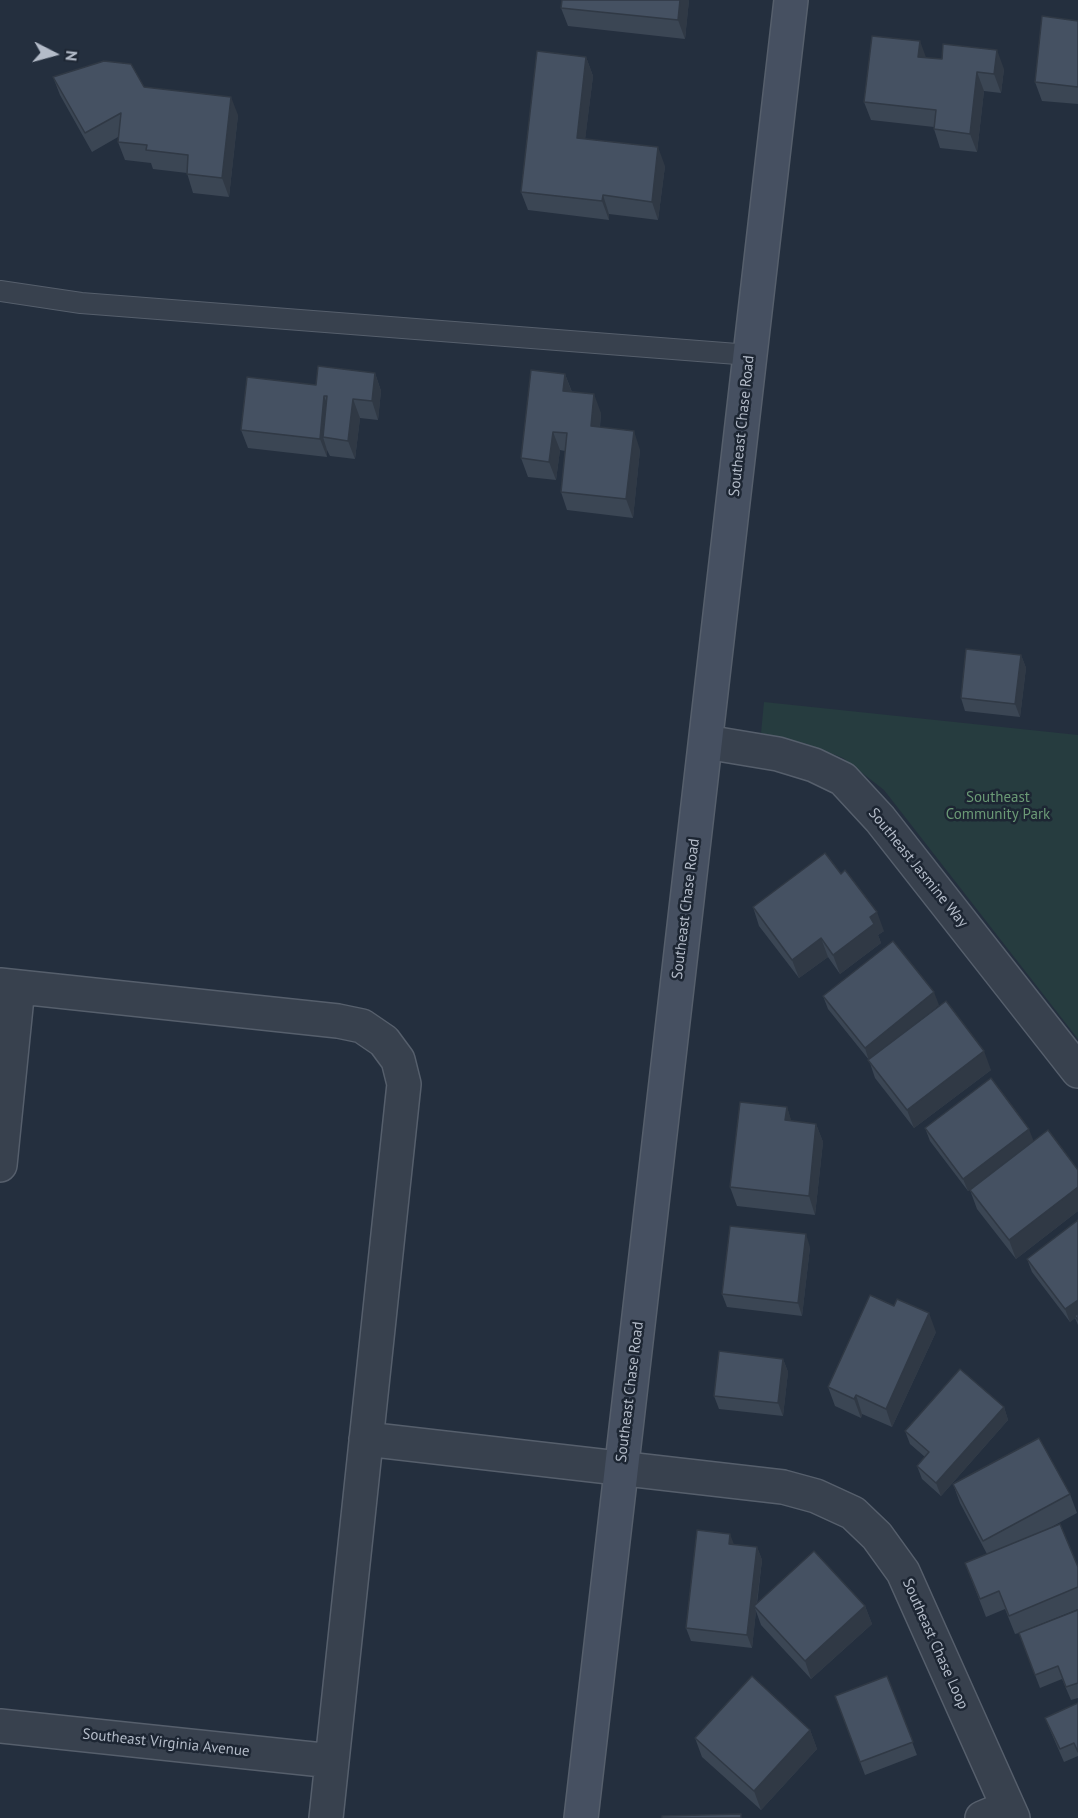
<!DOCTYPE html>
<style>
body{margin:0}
#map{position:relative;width:1078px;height:1818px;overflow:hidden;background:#242f3e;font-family:"PT Sans",sans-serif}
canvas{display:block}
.north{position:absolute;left:24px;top:24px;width:60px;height:60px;-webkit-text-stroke:4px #1d2633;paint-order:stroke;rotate:96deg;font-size:16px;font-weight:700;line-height:24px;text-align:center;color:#b4bcc9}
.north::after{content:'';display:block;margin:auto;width:21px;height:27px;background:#b4bcc9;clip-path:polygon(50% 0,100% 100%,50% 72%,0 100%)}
</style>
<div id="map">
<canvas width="1078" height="1818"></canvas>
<div class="north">N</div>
</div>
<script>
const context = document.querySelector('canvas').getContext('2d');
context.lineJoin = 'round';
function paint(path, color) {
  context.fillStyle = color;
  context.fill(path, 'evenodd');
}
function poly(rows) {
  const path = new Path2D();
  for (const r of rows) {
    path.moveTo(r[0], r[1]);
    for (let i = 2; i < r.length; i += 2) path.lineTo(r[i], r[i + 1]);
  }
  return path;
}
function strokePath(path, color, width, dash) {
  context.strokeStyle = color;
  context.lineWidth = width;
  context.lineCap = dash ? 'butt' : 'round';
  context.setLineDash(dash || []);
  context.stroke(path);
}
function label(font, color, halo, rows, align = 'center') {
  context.font = font + ' "PT Sans",sans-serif';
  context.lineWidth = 5;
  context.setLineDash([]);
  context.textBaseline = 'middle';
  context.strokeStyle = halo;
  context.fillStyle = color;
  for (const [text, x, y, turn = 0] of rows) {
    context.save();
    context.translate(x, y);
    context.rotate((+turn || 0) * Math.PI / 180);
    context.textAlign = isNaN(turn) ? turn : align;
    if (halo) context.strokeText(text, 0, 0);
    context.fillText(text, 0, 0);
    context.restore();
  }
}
const green = poly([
 [764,702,1078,735,1078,1039,884,790,843,758,807,744,761,733]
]);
const lane = poly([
 [0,291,81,303,750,355]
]);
const street = poly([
 [706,742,778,754,814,765,843,779,880,819,1078,1071],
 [0,985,338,1021,362,1026,384,1041,398,1060,404,1084,326,1818],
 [0,1165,18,987],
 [366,1439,783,1487,816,1496,853,1513,877,1536,903,1572,1013,1818],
 [0,1726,332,1761],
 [982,1818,1008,1807]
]);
const secondary = poly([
 [581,1818,791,0]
]);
const wall = poly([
 [689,0,685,39,568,26,561,8],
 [1078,21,1078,104,1042,101,1035,82],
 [586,57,593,76,585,139,665,166,658,220,609,214,609,220,528,210,521,192],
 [926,58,1004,69,1001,93,984,91,977,152,940,148,934,129,934,127,871,120,864,102],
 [53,77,144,87,238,115,229,197,193,193,187,173,153,169,151,163,125,160,118,142,118,137,92,152,60,95],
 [375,373,381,391,378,420,360,418,355,459,330,456,327,450,327,457,248,448,241,430,316,385],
 [565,374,572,392,601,413,600,427,640,450,633,518,567,510,561,492,565,451,560,450,556,480,528,477,521,458],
 [1021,655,1026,668,1020,717,965,711,961,698],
 [753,907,884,931,878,935,881,943,840,974,828,957,799,978,759,926],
 [823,996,939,1005,915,1024,991,1070,914,1128,875,1078,869,1060,828,1009],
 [787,1107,791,1121,816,1124,823,1142,815,1215,737,1206,730,1187],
 [925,1128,1033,1141,1078,1170,1078,1211,1016,1259,977,1209,970,1190,978,1184,968,1191,930,1141],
 [1078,1220,1078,1325,1075,1318,1070,1322,1032,1272,1027,1259],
 [810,1247,802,1316,727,1307,722,1294],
 [936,1332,892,1427,862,1414,861,1418,835,1406,828,1387],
 [783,1359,788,1372,783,1416,719,1409,714,1396],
 [1004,1407,1008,1420,941,1496,922,1479,917,1466,925,1457,910,1444,905,1431],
 [953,1484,1070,1494,1077,1513,1046,1530,1078,1567,1078,1609,1024,1631,1078,1610,1078,1698,1071,1700,1062,1679,1040,1688,1019,1633,1015,1634,1005,1609,986,1617,965,1563,987,1554,960,1503],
 [734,1544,757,1547,762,1560,757,1604,865,1606,872,1624,811,1679,761,1625,756,1611,752,1648,691,1641,686,1628],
 [887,1676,917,1755,865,1775,835,1696],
 [1078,1703,1078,1756,1064,1762,1050,1730,1045,1718],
 [810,1730,817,1749,761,1810,702,1757,695,1738]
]);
const shadedWall = poly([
 [680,0,689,0,685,39,678,20],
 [920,41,927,60,918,57],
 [997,50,1004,69,1001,93,994,74],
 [586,57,593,76,583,157,577,138],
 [977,72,984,91,977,152,970,134],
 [231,97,238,115,229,197,222,178],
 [658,147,665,166,658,220,652,202],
 [603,195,609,214,609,220,602,201],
 [375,373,381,391,378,420,372,401],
 [565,374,572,393,563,391],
 [594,394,601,413,598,445,591,426],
 [324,396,331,414,323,437,327,450,327,457,320,439],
 [353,399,360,418,355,459,348,441],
 [634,431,640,450,633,518,626,499],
 [553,432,560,450,556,480,549,462],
 [1021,655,1026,668,1020,717,1015,704],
 [877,912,884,931,878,935,881,943,840,974,833,955,870,917],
 [821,938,828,957,799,978,792,960],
 [934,992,939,1005,869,1061,865,1048],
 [984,1051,991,1070,914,1128,907,1110],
 [787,1107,793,1126,785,1120],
 [816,1124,823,1142,815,1215,809,1196],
 [1029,1129,1034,1142,968,1191,963,1179],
 [1078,1187,1078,1211,1016,1259,1009,1240],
 [806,1234,810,1247,802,1316,798,1303],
 [1078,1300,1078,1316,1075,1316,1075,1318,1070,1322,1065,1309],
 [929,1313,936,1332,892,1427,886,1409],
 [783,1359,788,1372,783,1416,778,1403],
 [856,1395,862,1414,861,1418,854,1399],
 [1004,1407,1008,1420,941,1496,936,1483],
 [730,1534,735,1547,729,1544],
 [757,1547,762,1560,756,1608,754,1606,756,1611,752,1648,747,1635],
 [865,1606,872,1624,811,1679,805,1661],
 [810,1730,817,1749,761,1810,754,1791]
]);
const building = poly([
 [562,0,680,0,678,20,561,8,562,0],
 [1042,16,1078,21,1078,87,1035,82,1042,16],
 [872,36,920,41,918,57,942,59,943,44,997,50,994,74,977,72,970,134,934,129,936,110,864,102,872,36],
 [537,51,586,57,577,138,658,147,652,202,603,195,602,201,521,192,537,51],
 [104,61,131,64,144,87,231,97,222,178,187,174,188,155,146,150,147,145,118,142,121,113,85,133,53,77,104,61],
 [318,366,375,373,372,401,353,399,348,441,323,437,327,396,324,396,320,439,241,430,247,377,316,385,318,366],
 [531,370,565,374,563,391,594,394,591,426,634,431,626,499,561,492,567,433,553,432,549,462,521,458,531,370],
 [966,649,1021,655,1015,704,961,698,966,649],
 [825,853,841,874,845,870,877,912,870,917,874,924,833,955,821,938,792,960,753,907,825,853],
 [893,941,934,992,865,1048,823,996,893,941],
 [946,1001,984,1051,907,1110,868,1060,946,1001],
 [991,1078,1029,1129,963,1179,925,1128,991,1078],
 [740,1102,787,1107,785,1120,816,1124,809,1196,730,1187,740,1102],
 [1048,1130,1078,1170,1078,1187,1009,1240,970,1190,1048,1130],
 [1078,1220,1078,1300,1065,1309,1027,1259,1078,1220],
 [730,1226,806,1234,798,1303,722,1294,730,1226],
 [870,1295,894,1306,897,1299,929,1313,886,1409,856,1395,854,1399,828,1387,870,1295],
 [1078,1313,1078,1320,1075,1316,1078,1313],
 [719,1351,783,1359,778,1403,714,1396,719,1351],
 [960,1369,1004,1407,936,1483,917,1466,929,1452,905,1431,960,1369],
 [1039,1438,1070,1494,983,1541,953,1484,1039,1438],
 [1060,1524,1078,1567,1078,1587,1009,1616,999,1591,980,1599,965,1563,1060,1524],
 [697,1530,730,1534,729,1544,757,1547,747,1635,686,1628,697,1530],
 [814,1551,865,1606,805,1661,754,1606,814,1551],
 [1078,1610,1078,1683,1066,1687,1058,1666,1035,1675,1019,1633,1078,1610],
 [752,1676,810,1730,754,1791,695,1738,752,1676],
 [887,1676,913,1742,860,1762,835,1696,887,1676],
 [1078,1703,1078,1752,1074,1743,1060,1749,1045,1718,1078,1703],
 [741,1814,741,1818,662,1818,662,1816,741,1814]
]);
const streetNames = [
 ["Southeast Chase Road",742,426,-84],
 ["Southeast Jasmine Way",918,868,51],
 ["Southeast Chase Road",686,909,-83],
 ["Southeast Chase Road",630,1392,-83],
 ["Southeast Chase Loop",935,1644,66],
 ["Southeast Virginia Avenue",166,1743,6]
];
const parkNames = [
 ["Southeast",998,798],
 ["Community Park",998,815]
];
paint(green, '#263c3f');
strokePath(lane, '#565f6c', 22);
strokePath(street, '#565f6c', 36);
strokePath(secondary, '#565f6c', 36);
strokePath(lane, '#38414e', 20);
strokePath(street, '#38414e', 33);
strokePath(secondary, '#465061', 33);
paint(wall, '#3b4654');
paint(shadedWall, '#303945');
paint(building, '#455162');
strokePath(building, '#303945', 1.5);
label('15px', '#b4bcc9', '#1d2633', streetNames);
label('15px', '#6b9a76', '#1d2633', parkNames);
</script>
